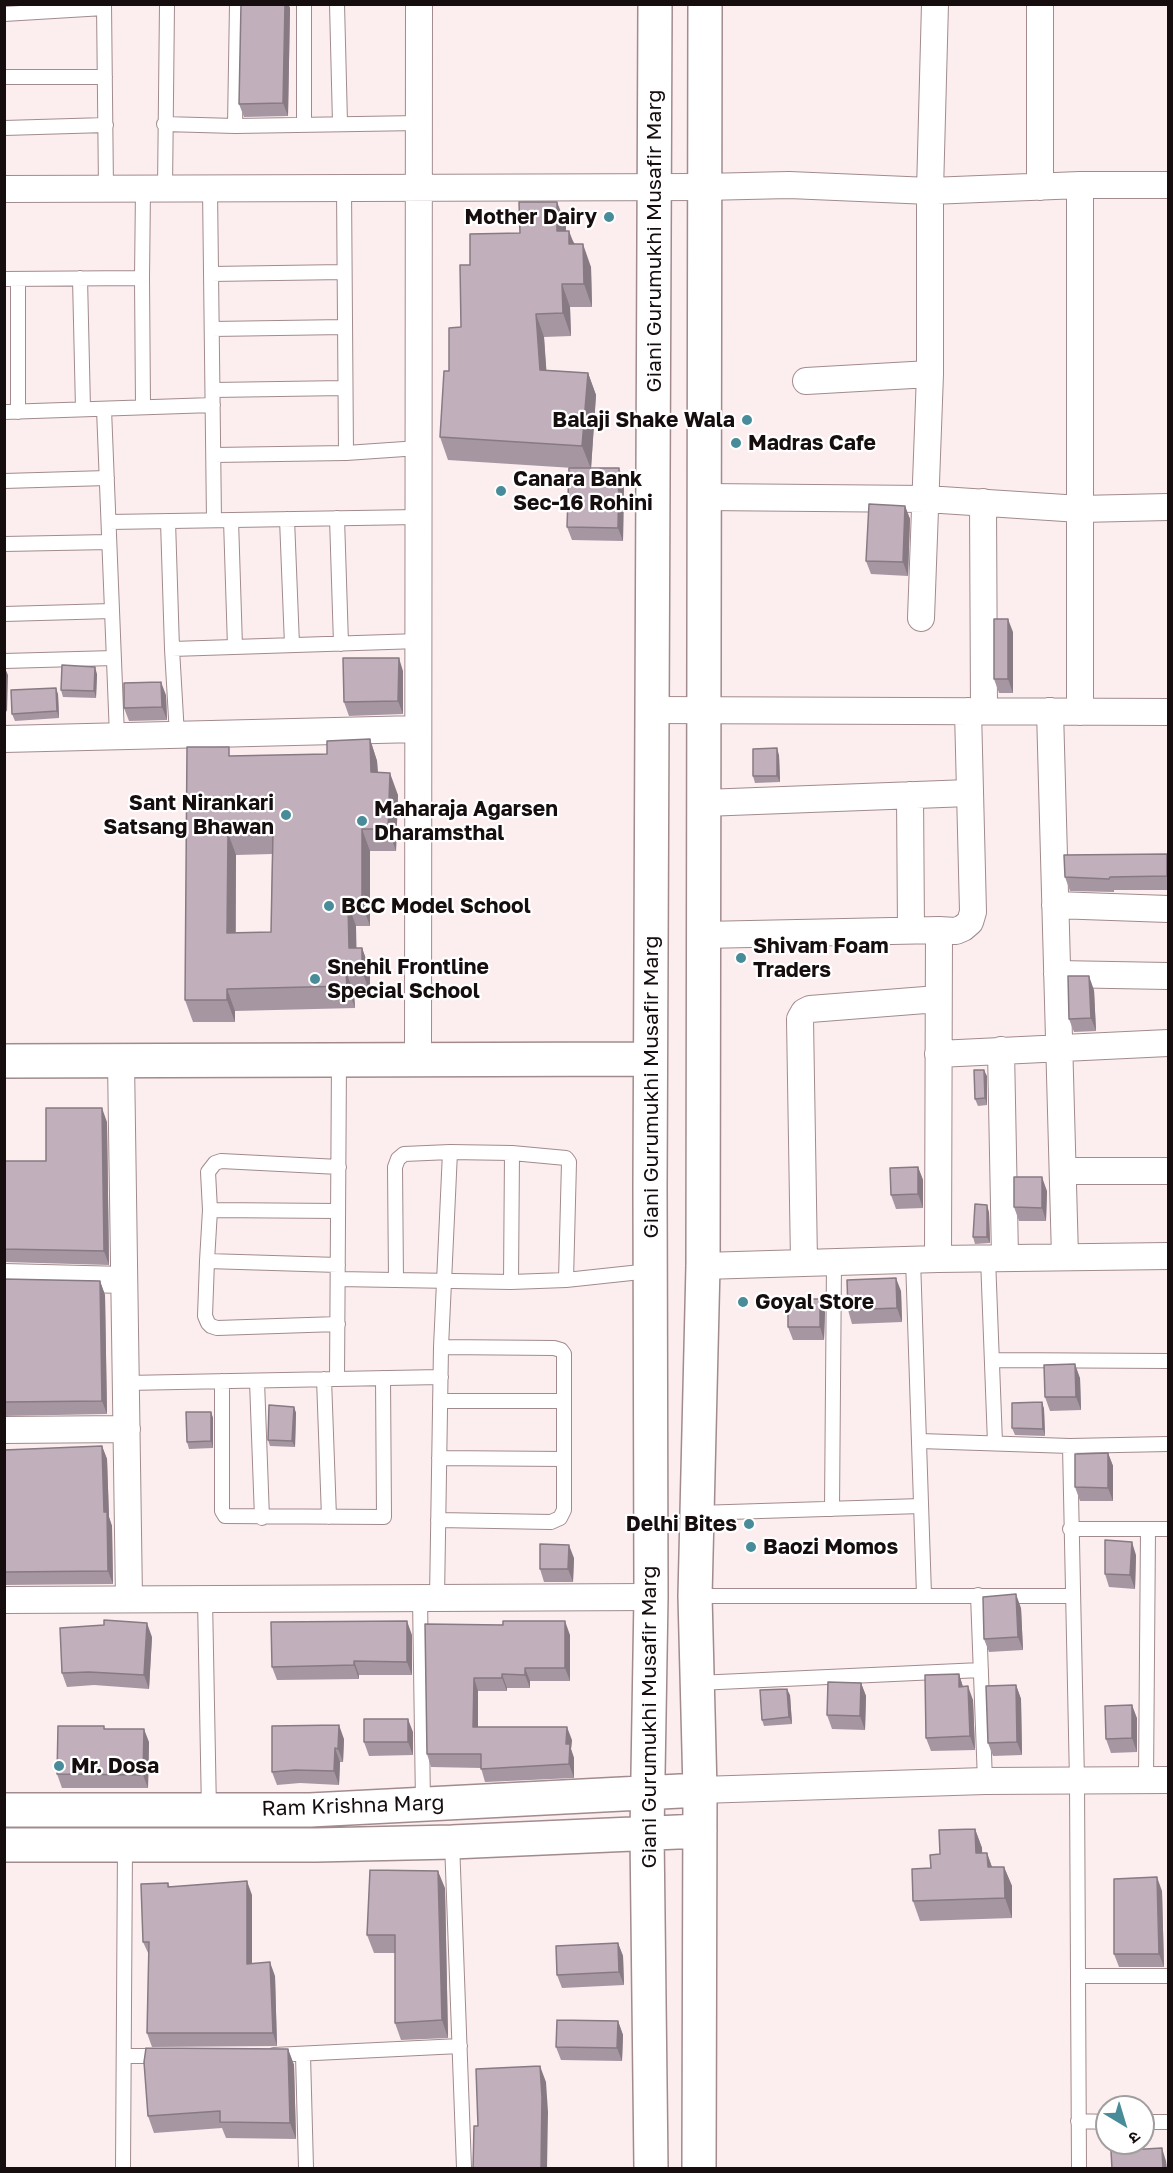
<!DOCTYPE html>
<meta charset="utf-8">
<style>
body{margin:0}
#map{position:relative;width:1173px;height:2173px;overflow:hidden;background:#fcedef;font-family:"Golos Text","Noto Sans Devanagari",sans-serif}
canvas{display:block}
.frame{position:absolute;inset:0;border:6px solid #150d0e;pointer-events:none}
.north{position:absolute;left:1095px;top:2095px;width:60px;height:60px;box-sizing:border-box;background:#fff;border:2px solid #a19e9f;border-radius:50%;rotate:142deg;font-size:16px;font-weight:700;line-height:24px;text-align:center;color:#150d0e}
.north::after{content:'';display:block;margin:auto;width:21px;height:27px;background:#478c98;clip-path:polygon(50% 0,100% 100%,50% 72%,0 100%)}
</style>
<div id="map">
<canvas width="1173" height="2173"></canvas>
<div class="frame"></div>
<div class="north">उ</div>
</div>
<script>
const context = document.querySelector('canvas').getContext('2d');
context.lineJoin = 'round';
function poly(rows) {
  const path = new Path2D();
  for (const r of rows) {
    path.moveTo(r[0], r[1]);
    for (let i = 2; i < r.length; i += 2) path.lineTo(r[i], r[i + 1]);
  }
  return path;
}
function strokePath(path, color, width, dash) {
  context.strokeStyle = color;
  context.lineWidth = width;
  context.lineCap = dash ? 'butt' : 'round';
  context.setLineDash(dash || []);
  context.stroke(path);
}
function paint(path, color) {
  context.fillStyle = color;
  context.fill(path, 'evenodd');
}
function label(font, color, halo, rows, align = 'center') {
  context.font = font + ' "Golos Text",sans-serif';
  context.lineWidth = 4.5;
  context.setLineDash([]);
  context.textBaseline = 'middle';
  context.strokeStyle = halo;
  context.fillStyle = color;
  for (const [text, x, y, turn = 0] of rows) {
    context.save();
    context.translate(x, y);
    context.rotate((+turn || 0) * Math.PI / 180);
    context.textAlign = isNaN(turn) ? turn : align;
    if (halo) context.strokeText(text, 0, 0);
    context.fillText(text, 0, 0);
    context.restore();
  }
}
const lane = poly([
 [104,4,106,189],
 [337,4,340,123],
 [4,14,104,8],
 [4,77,105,77],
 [304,123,304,4],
 [164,124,235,126,419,123],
 [235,126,237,4],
 [4,128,106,125],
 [344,188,346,453],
 [165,189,167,4],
 [210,189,214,520],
 [211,274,344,272],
 [80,278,83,409],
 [142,278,143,189],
 [4,279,142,278,143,407],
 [212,329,345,327],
 [213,390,345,388],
 [104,409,117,736],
 [4,412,213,405],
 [18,412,18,279],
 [214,455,346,453,419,448],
 [4,481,107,478],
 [337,518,341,644],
 [287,519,292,645],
 [231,520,235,647],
 [168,521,172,649,177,735],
 [109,522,418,517],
 [4,544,109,542],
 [4,614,112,611],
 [172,649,419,641],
 [4,661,114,658],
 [210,1210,338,1211],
 [988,1258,995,1443],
 [913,1259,924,1595],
 [207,1261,205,1316,208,1323,211,1326,217,1328,338,1324],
 [338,1265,207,1261,210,1210,208,1172,215,1163,221,1161,339,1167],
 [338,1279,511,1282,566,1280,650,1271],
 [396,1280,395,1167,398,1159,404,1154,450,1152],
 [511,1282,512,1153],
 [992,1360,1168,1361],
 [324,1379,329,1517],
 [337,1379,339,1060],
 [222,1381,222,1511,225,1516,384,1517,383,1378],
 [257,1381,262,1518],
 [126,1383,441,1377],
 [440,1401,563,1401],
 [920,1441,1070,1446,1168,1444],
 [1070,1446,1077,1781,1079,2168],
 [439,1458,563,1459],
 [832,1509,834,1262],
 [697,1513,921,1506],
 [438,1520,551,1522,560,1518,564,1510,564,1354,561,1350,554,1348,441,1347],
 [1070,1529,1168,1529],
 [978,1595,985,1781],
 [695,1596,1072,1596],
 [420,1598,423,1804],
 [437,1598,441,1347,450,1152,512,1153,566,1158,569,1162,566,1280],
 [205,1599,209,1811],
 [697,1683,981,1670],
 [1146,1780,1148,1529],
 [452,1842,464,2168],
 [1078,1976,1168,1976],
 [274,2055,460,2046],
 [303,2055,306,2168],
 [124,2056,162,2056],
 [1078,2121,1107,2122],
 [1143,2122,1168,2122],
 [123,2168,125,1845]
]);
const street = poly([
 [1040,4,1040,187],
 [1080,185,1080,712],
 [4,189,704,187,789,185,930,191,1080,185,1168,185],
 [806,381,930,374],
 [704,497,926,499,1080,509,1168,507],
 [983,502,984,711],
 [921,618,930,374,930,191,935,4],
 [652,710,1168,712],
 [1050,711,1065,1257],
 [4,739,418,729],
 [910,795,911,930],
 [704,803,969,793],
 [1055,905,1168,909],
 [939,930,956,931,963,928,970,922,973,912,968,711],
 [703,935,939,930,938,1259],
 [1057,974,1168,976],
 [1001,1050,1005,1258],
 [938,1054,1168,1043],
 [418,1060,419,4],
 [121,1061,129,1599],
 [1063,1171,1168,1171],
 [804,1262,800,1019,804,1012,810,1009,938,999],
 [703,1266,938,1259,1168,1256],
 [4,1277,124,1280],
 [4,1430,127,1429],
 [4,1600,651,1597],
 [700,1790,985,1781,1168,1780]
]);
const secondary = poly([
 [4,1061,650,1059],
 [4,1810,310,1810,700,1790],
 [4,1845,316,1845,452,1842,700,1831],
 [651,2168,647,1833,651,1597,650,1185,655,4],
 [699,2168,700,1790,695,1596,703,1266,705,4]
]);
const wall = poly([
 [241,4,288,4,290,8,288,116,244,117,239,104],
 [566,224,566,231,591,267,592,307,570,307,571,336,544,337,546,370,588,373,596,395,591,468,624,482,623,541,572,540,567,527,573,468,448,460,440,437,449,371,461,327,470,265],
 [905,506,910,519,908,576,871,574,866,561],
 [1013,632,1013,693,999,693,994,679],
 [403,671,403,714,349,716,344,702],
 [97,674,96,698,63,697,61,690],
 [58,694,59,718,15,721,12,714],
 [166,695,167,720,129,721,124,708],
 [370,739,377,761,378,772,398,795,396,851,370,851,370,926,356,926,356,948,362,948,370,970,370,993,354,993,355,1008,235,1011,235,1022,193,1022,185,1000,232,756,327,754],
 [272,854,271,932,236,933,236,855],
 [779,755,780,782,755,783,753,776],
 [1168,859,1168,890,1114,890,1114,892,1070,891,1065,877],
 [1094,990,1096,1031,1074,1032,1069,1019],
 [987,1076,987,1105,978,1106,975,1099],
 [107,1122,109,1265,4,1262,4,1161,46,1161],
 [918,1167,923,1180,923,1208,896,1209,891,1195],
 [1047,1191,1046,1221,1019,1221,1014,1207],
 [989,1212,990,1243,975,1244,973,1237],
 [4,1279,100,1281,105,1295,107,1414,4,1416],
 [901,1291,902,1322,852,1324,848,1310],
 [825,1312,824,1340,793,1340,788,1327],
 [1080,1378,1081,1410,1050,1411,1045,1397],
 [1042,1402,1044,1409,1045,1436,1015,1435,1012,1428],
 [294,1407,296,1413,295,1447,270,1446,268,1440],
 [211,1412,213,1418,213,1448,189,1449,187,1442],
 [102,1446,107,1459,109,1517,112,1526,113,1584,4,1585,4,1450],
 [1108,1453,1113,1466,1113,1501,1080,1501,1075,1487],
 [1136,1555,1135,1589,1109,1587,1105,1574],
 [574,1558,573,1582,544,1582,540,1569],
 [1021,1608,1023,1650,989,1652,984,1639],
 [425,1624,570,1635,570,1681,530,1681,530,1688,507,1688,507,1691,478,1691,478,1727,572,1740,571,1749,574,1758,574,1778,485,1782,481,1768,431,1767,427,1754],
 [412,1635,412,1675,359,1675,359,1679,277,1680,272,1667],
 [152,1637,149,1689,94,1685,67,1687,62,1673],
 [959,1674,963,1687,973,1700,975,1750,931,1751,926,1738],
 [861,1683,866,1696,865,1730,832,1729,827,1715],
 [1016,1685,1021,1699,1022,1755,993,1756,988,1743],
 [790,1695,792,1724,764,1726,762,1720],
 [1137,1718,1137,1752,1111,1753,1106,1739],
 [105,1729,149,1742,148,1788,62,1788,57,1774],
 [413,1732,413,1755,369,1756,364,1742],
 [344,1739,343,1762,340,1762,339,1785,300,1783,277,1785,272,1772],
 [975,1829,982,1848,982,1853,987,1853,992,1867,1004,1867,1012,1886,1012,1918,920,1921,913,1901,931,1868,940,1854],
 [168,1883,169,1886,252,1895,252,1963,275,1976,277,2046,152,2047,147,2033,149,1955,143,1942],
 [445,1888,448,2038,401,2040,395,2023,395,1953,374,1953,367,1935],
 [1162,1891,1164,1967,1119,1967,1114,1954],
 [618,1943,623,1956,624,1985,562,1988,557,1975],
 [618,2021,623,2035,622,2061,561,2060,556,2047],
 [288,2049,294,2065,296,2139,226,2138,222,2128,154,2133,148,2116]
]);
const shadedWall = poly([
 [285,4,288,4,290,8,288,116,283,103],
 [557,202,566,224,566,254,557,231],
 [569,231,578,254,569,244],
 [583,244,591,267,592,307,584,284],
 [562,284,570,307,571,336,563,313],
 [536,314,544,337,548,392,540,370],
 [588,373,596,395,591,469,582,446],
 [619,468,624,482,623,541,618,528],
 [905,506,910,519,908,576,903,562],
 [1008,619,1013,632,1013,693,1008,679],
 [399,658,403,671,403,714,398,701],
 [4,666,8,675,7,712,4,706],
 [95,667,97,674,96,698,94,691],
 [161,682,166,695,167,720,162,707],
 [56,688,58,694,59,718,57,711],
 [370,739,377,761,379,794,371,772],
 [777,748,779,755,780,782,777,776],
 [390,773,398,795,396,851,388,829],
 [362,829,370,851,370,926,362,904],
 [228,833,236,855,235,955,227,933],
 [1167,854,1168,859,1168,879,1167,876],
 [348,904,356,926,357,970,349,948],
 [362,948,370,970,370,993,362,971],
 [346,972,354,993,355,1008,347,986],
 [1089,976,1094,990,1096,1031,1091,1018],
 [227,989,235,1011,235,1022,227,1000],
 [984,1070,987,1076,987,1105,985,1098],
 [102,1108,107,1122,109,1265,104,1251],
 [918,1167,923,1180,923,1208,918,1194],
 [1042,1177,1047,1191,1046,1221,1042,1208],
 [987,1205,989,1212,990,1243,987,1237],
 [896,1278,901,1291,902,1322,897,1308],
 [100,1281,105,1295,107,1414,102,1401],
 [820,1299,825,1312,824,1340,820,1327],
 [1075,1364,1080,1378,1081,1410,1076,1397],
 [1042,1402,1044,1409,1045,1436,1043,1429],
 [294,1407,296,1413,295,1447,292,1441],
 [211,1412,213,1418,213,1448,211,1441],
 [102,1446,107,1459,109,1517,112,1526,113,1584,108,1571,104,1512],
 [1108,1453,1113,1466,1113,1501,1108,1488],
 [1132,1542,1136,1555,1135,1589,1130,1575],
 [569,1545,574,1558,573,1582,568,1569],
 [1016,1594,1021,1608,1023,1650,1018,1637],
 [407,1621,412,1635,412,1675,407,1662],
 [565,1621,570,1635,570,1681,565,1668],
 [147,1623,152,1637,149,1689,144,1675],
 [354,1661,359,1675,359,1679,354,1665],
 [525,1668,530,1681,530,1688,525,1675],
 [502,1674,507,1688,507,1691,502,1678],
 [959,1674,963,1687,959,1687],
 [474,1678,478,1691,478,1741,473,1727],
 [861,1683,866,1696,865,1730,860,1716],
 [1016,1685,1021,1699,1022,1755,1017,1742],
 [968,1686,973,1700,975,1750,970,1736],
 [787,1689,790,1695,792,1724,789,1717],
 [1132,1705,1137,1718,1137,1752,1132,1738],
 [408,1719,413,1732,413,1755,408,1742],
 [339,1725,344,1739,343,1762,338,1749],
 [567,1727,572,1740,571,1749,574,1758,574,1778,569,1764,566,1744],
 [144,1729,149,1742,148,1788,143,1775],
 [335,1748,340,1762,339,1785,334,1771],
 [975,1829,982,1848,983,1873,976,1853],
 [987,1853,994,1873,988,1867],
 [1004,1867,1012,1886,1012,1918,1005,1898],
 [438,1871,445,1888,448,2038,442,2020],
 [1157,1877,1162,1891,1164,1967,1159,1954],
 [247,1881,252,1895,252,1977,247,1964],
 [618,1943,623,1956,624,1985,619,1972],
 [270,1962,275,1976,277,2046,273,2033],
 [618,2021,623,2035,622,2061,617,2048],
 [288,2049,294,2065,296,2139,290,2123],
 [540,2066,546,2082,548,2112,547,2169,541,2169],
 [1162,2148,1166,2161,1167,2169,1163,2169]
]);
const building = poly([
 [241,4,285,4,283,103,239,104,241,4],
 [519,202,557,202,557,231,569,231,569,244,583,244,584,284,562,284,563,313,536,314,540,370,588,373,582,446,440,437,444,371,449,371,449,328,461,327,460,265,470,265,470,234,520,233,519,202],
 [569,468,619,468,618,528,567,527,569,468],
 [869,504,905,506,903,562,866,561,869,504],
 [994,619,1008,619,1008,679,994,679,994,619],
 [343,658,399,658,398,701,344,702,343,658],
 [62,665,95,667,94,691,61,690,62,665],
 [161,682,162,707,124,708,124,683,161,682],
 [56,688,57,711,12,714,11,690,56,688],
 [370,739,371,772,390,773,388,829,362,829,362,904,348,904,349,948,362,948,362,971,346,972,347,986,227,989,227,1000,185,1000,187,747,229,747,229,756,327,754,327,741,370,739],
 [273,832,271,932,227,933,228,833,273,832],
 [777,748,777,776,753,776,753,749,777,748],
 [1167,854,1167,876,1110,877,1109,879,1065,877,1064,855,1167,854],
 [1068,976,1089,976,1091,1018,1069,1019,1068,976],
 [974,1070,984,1070,985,1098,975,1099,974,1070],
 [46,1108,102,1108,104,1251,4,1249,4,1161,46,1161,46,1108],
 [918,1167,918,1194,891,1195,890,1168,918,1167],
 [1014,1177,1042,1177,1042,1208,1014,1207,1014,1177],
 [975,1204,987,1205,987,1237,973,1237,975,1204],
 [896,1278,897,1308,848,1310,847,1280,896,1278],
 [4,1279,100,1281,102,1401,4,1402,4,1279],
 [788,1299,820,1299,820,1327,788,1327,788,1299],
 [1075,1364,1076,1397,1045,1397,1044,1365,1075,1364],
 [1042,1402,1043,1429,1012,1428,1012,1403,1042,1402],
 [269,1405,294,1407,292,1441,268,1440,269,1405],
 [186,1412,211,1412,211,1441,187,1442,186,1412],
 [102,1446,104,1512,107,1512,108,1571,4,1572,4,1450,102,1446],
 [1108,1453,1108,1488,1075,1487,1075,1454,1108,1453],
 [1105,1540,1132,1542,1130,1575,1105,1574,1105,1540],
 [540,1544,569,1545,568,1569,540,1569,540,1544],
 [1016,1594,1018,1637,984,1639,983,1597,1016,1594],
 [104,1620,147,1623,144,1675,89,1672,62,1673,60,1628,104,1625,104,1620],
 [407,1621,407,1662,354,1661,354,1665,272,1667,271,1622,407,1621],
 [503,1621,565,1621,565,1668,525,1668,525,1675,502,1674,502,1678,474,1678,473,1727,567,1727,566,1744,570,1744,569,1764,481,1769,481,1754,427,1754,425,1624,503,1625,503,1621],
 [959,1674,959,1687,968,1686,970,1736,926,1738,925,1675,959,1674],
 [828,1682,861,1683,860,1716,827,1715,828,1682],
 [1016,1685,1017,1742,988,1743,986,1686,1016,1685],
 [787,1689,789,1717,762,1720,760,1690,787,1689],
 [1132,1705,1132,1738,1106,1739,1105,1706,1132,1705],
 [364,1719,408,1719,408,1742,364,1742,364,1719],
 [339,1725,338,1749,335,1748,334,1771,295,1770,272,1772,272,1726,339,1725],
 [58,1726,104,1726,104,1729,144,1729,143,1775,57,1774,58,1726],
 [975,1829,976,1853,987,1853,988,1867,1004,1867,1005,1898,913,1901,912,1869,931,1868,930,1855,940,1854,939,1830,975,1829],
 [370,1870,438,1871,442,2020,395,2023,395,1935,367,1935,370,1870],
 [1157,1877,1159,1954,1114,1954,1114,1879,1157,1877],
 [247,1881,247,1964,270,1962,273,2033,147,2033,149,1942,143,1942,141,1884,168,1883,168,1887,247,1881],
 [618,1943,619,1972,557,1975,556,1946,618,1943],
 [557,2020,618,2021,617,2048,556,2047,557,2020],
 [146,2048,288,2049,290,2123,220,2122,220,2111,148,2116,144,2062,146,2048],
 [540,2066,542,2097,541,2169,473,2169,474,2126,478,2126,476,2069,540,2066],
 [1162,2148,1163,2169,1112,2169,1111,2151,1162,2148]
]);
const markers = [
 [609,217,6,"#478c98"],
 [747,420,6,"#478c98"],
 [736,443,6,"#478c98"],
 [501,491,6,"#478c98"],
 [286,815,6,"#478c98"],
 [362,821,6,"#478c98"],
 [329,906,6,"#478c98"],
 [741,958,6,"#478c98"],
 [315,979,6,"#478c98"],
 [743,1302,6,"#478c98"],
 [749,1524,6,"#478c98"],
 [751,1547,6,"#478c98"],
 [59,1766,6,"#478c98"]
];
const poiNames = [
 ["Mother Dairy",597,217,"right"],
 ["Balaji Shake Wala",735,420,"right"],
 ["Madras Cafe",748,443],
 ["Canara Bank",513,479],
 ["Sec-16 Rohini",513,503],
 ["Sant Nirankari",274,803,"right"],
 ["Satsang Bhawan",274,827,"right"],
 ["Maharaja Agarsen",374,809],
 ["Dharamsthal",374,833],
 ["BCC Model School",341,906],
 ["Shivam Foam",753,946],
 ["Traders",753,970],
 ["Snehil Frontline",327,967],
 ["Special School",327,991],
 ["Goyal Store",755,1302],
 ["Delhi Bites",737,1524,"right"],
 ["Baozi Momos",763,1547],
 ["Mr. Dosa",71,1766]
];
const streetNames = [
 ["Giani Gurumukhi Musafir Marg",654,241,-90],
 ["Giani Gurumukhi Musafir Marg",651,1087,-90],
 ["Giani Gurumukhi Musafir Marg",649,1717,-90],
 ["Ram Krishna Marg",353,1806,-2]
];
strokePath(lane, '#a18b8e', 16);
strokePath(street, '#a18b8e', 28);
strokePath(secondary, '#a18b8e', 36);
strokePath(lane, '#fff', 14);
strokePath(street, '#fff', 26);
strokePath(secondary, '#fff', 33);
paint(wall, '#a696a1');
paint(shadedWall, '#877a83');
paint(building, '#c1afbb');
strokePath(building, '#877a83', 1.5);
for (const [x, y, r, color] of markers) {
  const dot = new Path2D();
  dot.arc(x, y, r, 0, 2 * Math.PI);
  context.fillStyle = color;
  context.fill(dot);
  strokePath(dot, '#fff', 2);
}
label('bold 21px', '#150d0e', '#fff', poiNames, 'left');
label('21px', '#150d0e', '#fff', streetNames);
</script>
